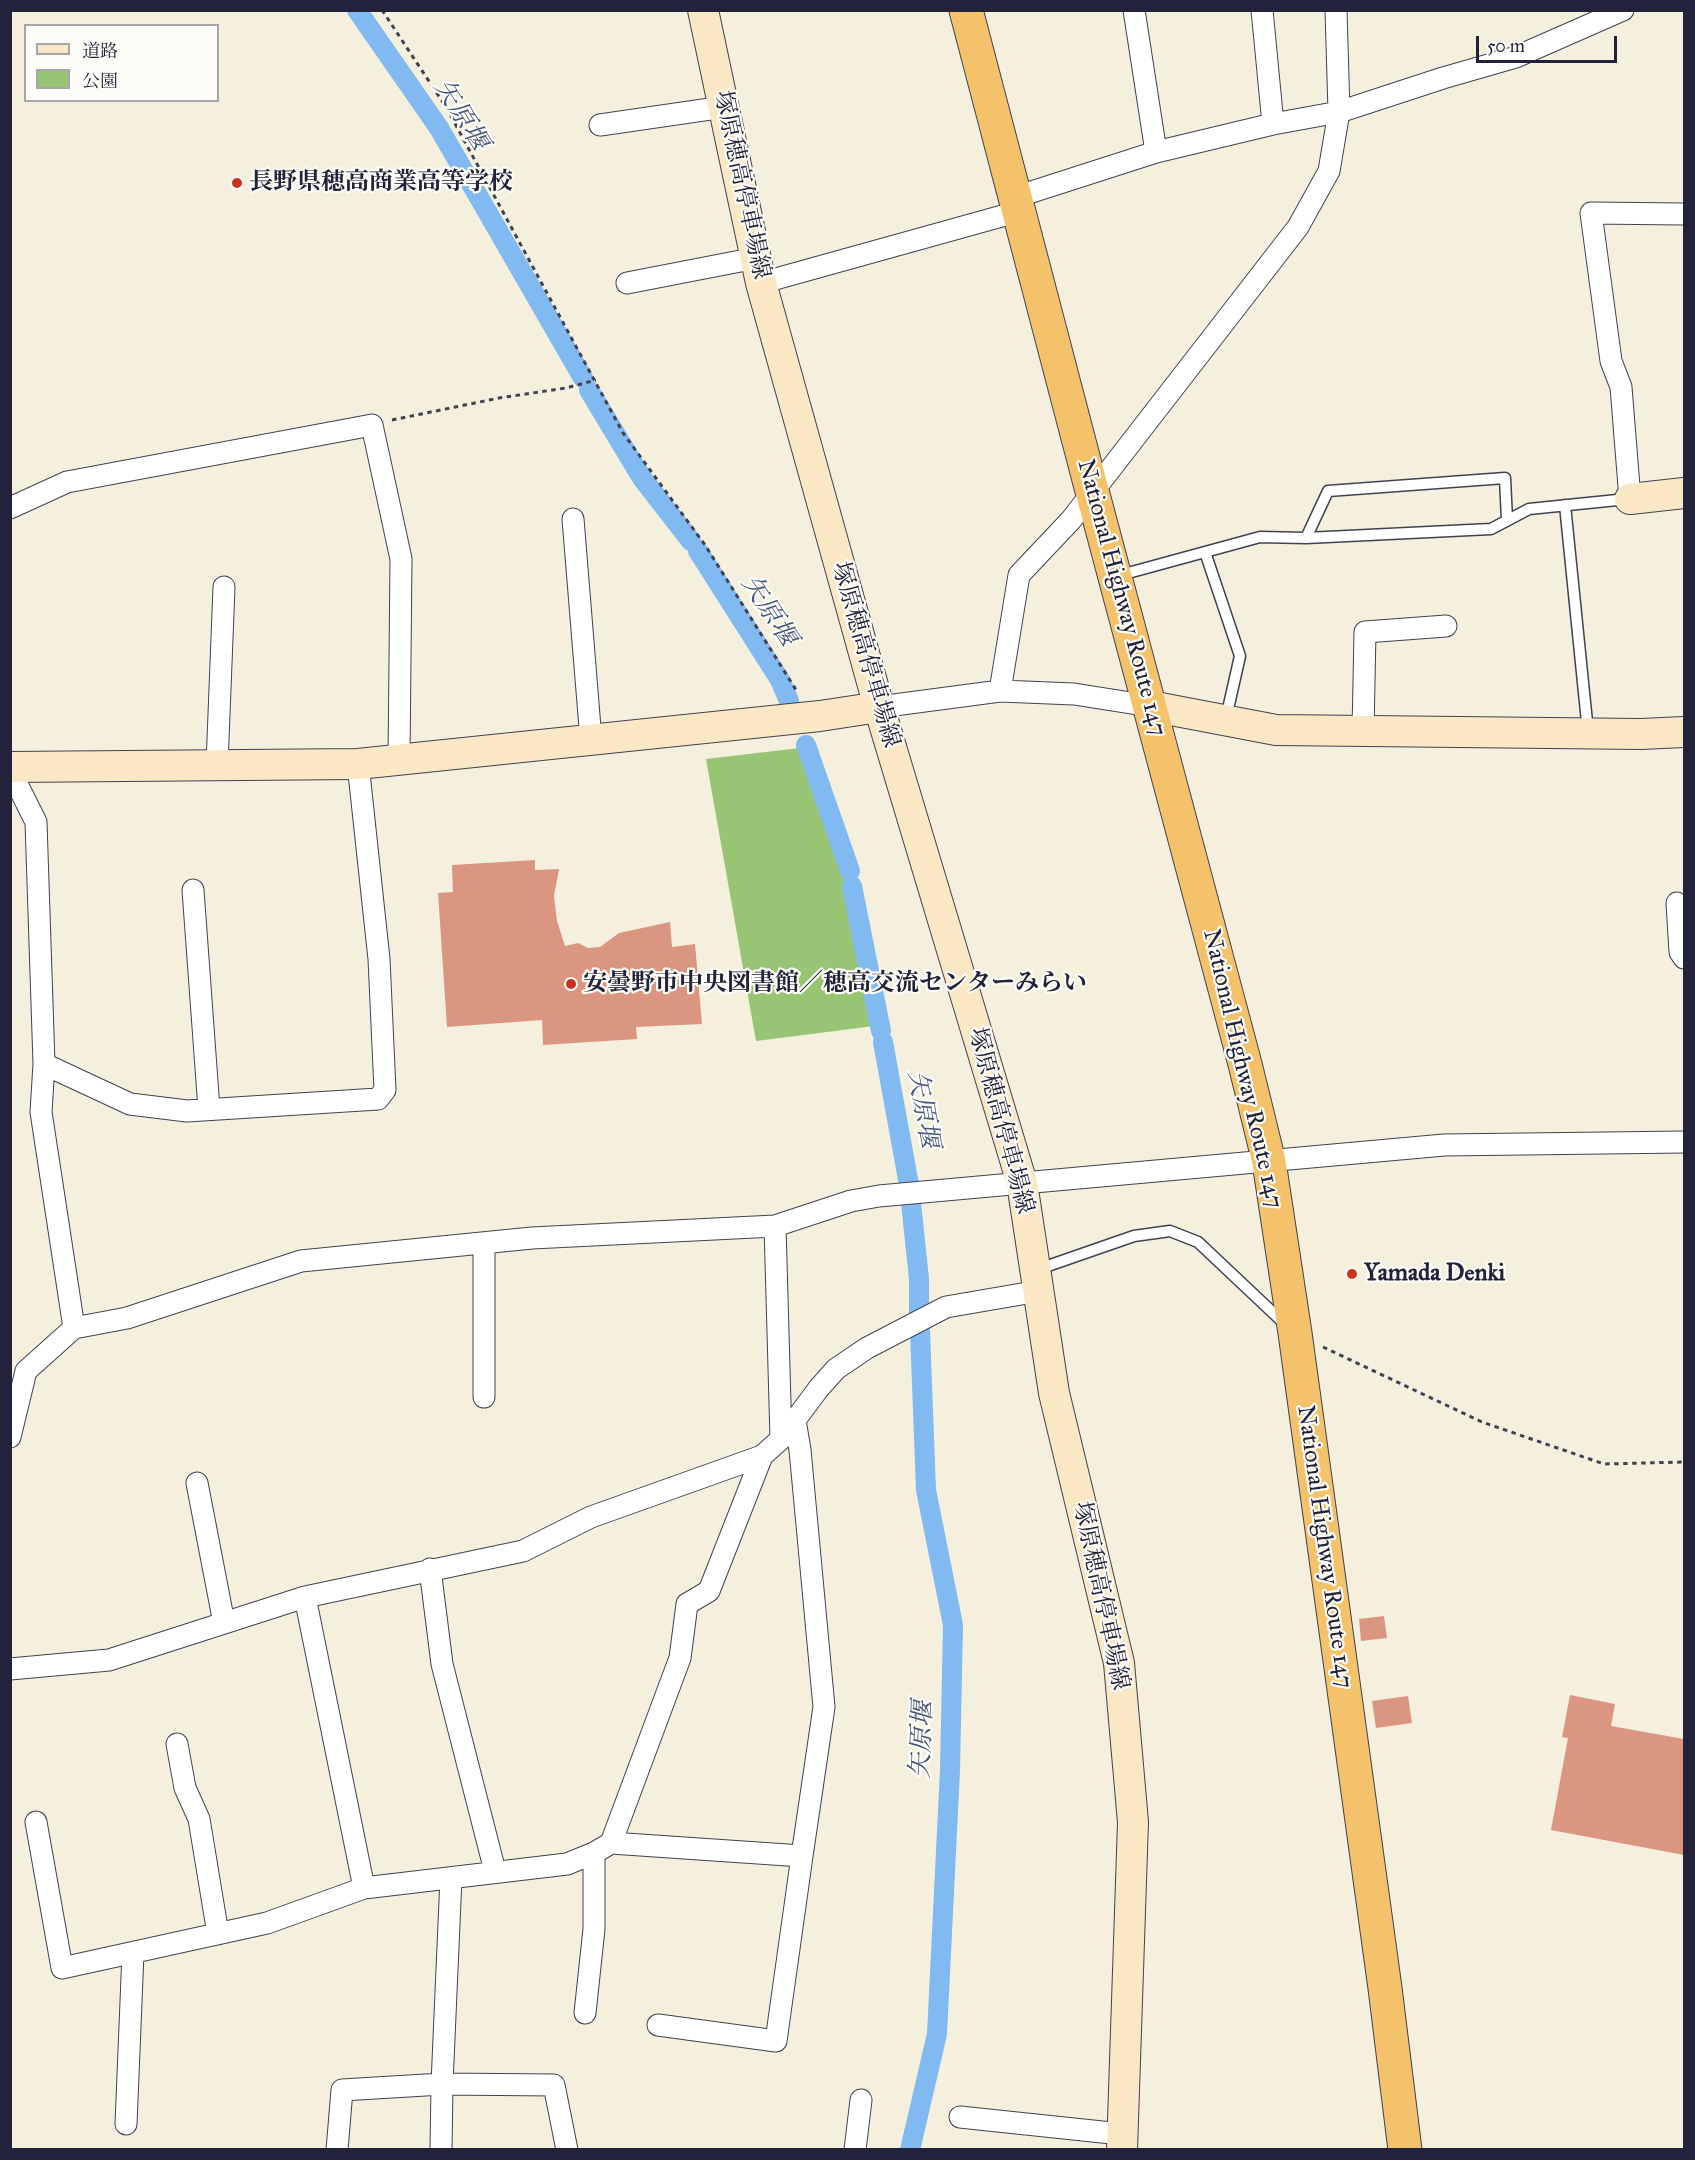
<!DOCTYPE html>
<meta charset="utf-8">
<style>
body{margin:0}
#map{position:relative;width:1695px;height:2160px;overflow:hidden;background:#f4f0dd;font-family:"IM FELL Great Primer","Noto Serif JP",serif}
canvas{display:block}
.frame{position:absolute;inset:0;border:12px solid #22223b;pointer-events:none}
.legend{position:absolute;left:24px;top:24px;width:195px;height:78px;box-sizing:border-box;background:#fdfcf7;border:2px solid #a5a5ac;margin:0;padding:8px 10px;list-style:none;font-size:18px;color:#22223b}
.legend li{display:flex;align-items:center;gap:12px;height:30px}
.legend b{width:30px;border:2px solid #a5a5ac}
.scale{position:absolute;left:1476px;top:36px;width:141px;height:27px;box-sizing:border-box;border:3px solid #22223b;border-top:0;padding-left:8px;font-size:18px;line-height:21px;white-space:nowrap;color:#22223b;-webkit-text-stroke:4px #fdfcf7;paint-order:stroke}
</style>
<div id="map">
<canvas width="1695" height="2160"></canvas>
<div class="frame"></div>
<ul class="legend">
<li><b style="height:8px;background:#fae7c3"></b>道路</li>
<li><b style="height:16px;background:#98c573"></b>公園</li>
</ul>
<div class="scale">50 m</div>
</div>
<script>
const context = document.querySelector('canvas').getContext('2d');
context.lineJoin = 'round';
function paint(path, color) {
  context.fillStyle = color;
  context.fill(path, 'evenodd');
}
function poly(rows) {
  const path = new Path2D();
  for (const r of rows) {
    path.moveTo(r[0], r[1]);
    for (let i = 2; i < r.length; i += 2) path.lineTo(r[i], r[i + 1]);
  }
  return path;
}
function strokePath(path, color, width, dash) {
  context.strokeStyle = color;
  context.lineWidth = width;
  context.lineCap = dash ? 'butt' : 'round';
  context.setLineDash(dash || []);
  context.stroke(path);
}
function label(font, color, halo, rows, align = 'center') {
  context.font = font + ' "IM FELL Great Primer","Noto Serif JP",serif';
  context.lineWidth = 4.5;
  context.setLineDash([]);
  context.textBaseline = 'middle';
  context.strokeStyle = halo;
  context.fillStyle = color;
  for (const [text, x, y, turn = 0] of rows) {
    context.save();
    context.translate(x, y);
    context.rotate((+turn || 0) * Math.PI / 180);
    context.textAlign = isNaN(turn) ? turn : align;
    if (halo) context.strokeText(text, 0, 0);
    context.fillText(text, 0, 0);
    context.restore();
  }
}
const green = poly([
 [800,748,841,861,874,1026,756,1041,706,759]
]);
const canal = poly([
 [357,10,439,128,583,378],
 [589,390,642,478,691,541],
 [698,551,780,680,789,701],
 [806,745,850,871],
 [852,886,881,1031],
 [883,1042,909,1185],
 [911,1203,919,1279,919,1313],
 [910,2150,937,2034,950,1770,953,1625,926,1490,920,1331]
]);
const building = poly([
 [535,860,535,870,559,869,554,896,557,921,565,946,578,943,588,948,600,947,619,933,670,922,672,947,695,944,702,1024,636,1027,637,1039,543,1045,542,1020,447,1027,438,893,453,892,452,865],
 [1384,1616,1387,1638,1361,1641,1359,1619],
 [1570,1695,1615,1704,1611,1726,1684,1739,1684,1855,1551,1830,1568,1738,1562,1737],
 [1408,1696,1412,1723,1376,1728,1372,1701]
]);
const path = poly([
 [382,10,446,107,623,433,705,545,798,693],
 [392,420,499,398,566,388,596,380],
 [1323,1347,1482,1422,1604,1464,1684,1462]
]);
const lane = poly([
 [1565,505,1588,732],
 [1306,538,1328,491,1505,478,1507,520],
 [1205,552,1240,656,1226,718],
 [1117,576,1260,537,1306,538,1491,529,1529,509,1627,499],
 [1036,1270,1134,1236,1170,1231,1198,1242,1286,1325]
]);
const street = poly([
 [1134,10,1156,152],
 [1262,10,1273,124],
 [600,125,724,107],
 [1016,197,1156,152,1273,124,1339,112,1443,78,1516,57,1623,10],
 [627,283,756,258],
 [761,283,1020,211],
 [1630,499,1621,387,1611,361,1591,213,1684,214],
 [10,508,67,482,372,425,401,559,399,760],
 [573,519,591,740],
 [1000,691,1019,575,1071,520,1298,227,1329,171,1339,112,1336,10],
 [879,707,1000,691,1074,694,1150,706],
 [1363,731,1365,632,1446,626],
 [217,765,224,587],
 [10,770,36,822,44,1064,41,1112,74,1328],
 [193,890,209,1109],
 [1677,903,1680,952,1684,958],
 [44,1064,130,1104,187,1111,378,1099,385,1090,379,959,358,764],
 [775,1226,781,1439],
 [484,1397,484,1243],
 [10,1437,26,1371,74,1328,127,1318,301,1261,532,1238,775,1226,851,1201,879,1196,1444,1145,1684,1142],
 [197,1483,224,1623],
 [430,1569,442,1664,495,1871],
 [305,1597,364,1888],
 [10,1669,109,1660,305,1597,523,1551,591,1517,762,1456,781,1439,819,1388,836,1369,867,1348,946,1307,1039,1291],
 [177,1744,185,1788,199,1819,218,1934],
 [36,1822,62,1968,267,1923,364,1888,567,1864,594,1853,611,1843,802,1856,824,1707,800,1450,795,1420],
 [611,1843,680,1658,687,1604,709,1591,762,1456],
 [585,2013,594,1929,594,1853],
 [658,2025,776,2041,802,1856],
 [960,2117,1121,2134],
 [126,2124,133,1953],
 [337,2150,342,2090,442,2084,554,2085,567,2150],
 [441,2150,442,2084,451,1878],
 [855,2150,861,2100]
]);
const secondary = poly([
 [703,10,761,283,879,707,1022,1183,1054,1393,1119,1663,1133,1822,1122,2150],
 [1630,499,1684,493],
 [1150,706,1276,730,1641,734,1684,732],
 [10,767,358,764,820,716,879,707]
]);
const highway = poly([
 [966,10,1092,491,1245,1064,1269,1162,1295,1333,1385,1988,1405,2150]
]);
const markers = [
 [237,183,6,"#c8321e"],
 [571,984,6,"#c8321e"],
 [1352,1274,6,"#c8321e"]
];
const poiNames = [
 ["長野県穂高商業高等学校",249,183],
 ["安曇野市中央図書館／穂高交流センターみらい",583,984],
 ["Yamada Denki",1364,1274]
];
const streetNames = [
 ["塚原穂高停車場線",741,185,78],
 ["National Highway Route 147",1121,598,75],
 ["塚原穂高停車場線",865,655,74],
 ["National Highway Route 147",1242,1069,77],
 ["塚原穂高停車場線",1000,1121,75],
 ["National Highway Route 147",1324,1547,82],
 ["塚原穂高停車場線",1100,1596,78]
];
const waterNames = [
 ["矢原堰",460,115,58],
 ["矢原堰",768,611,57],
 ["矢原堰",922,1109,80],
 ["矢原堰",923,1740,-88]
];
paint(green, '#98c573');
strokePath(canal, '#81b9f1', 20);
paint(building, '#db9681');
strokePath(lane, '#424153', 13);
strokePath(street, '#424153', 23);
strokePath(secondary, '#424153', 32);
strokePath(highway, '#424153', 35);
strokePath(path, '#424153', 3, [4.5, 4.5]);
strokePath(lane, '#fff', 10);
strokePath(street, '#fff', 21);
strokePath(secondary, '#fae7c3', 30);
strokePath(highway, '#f3c26a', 33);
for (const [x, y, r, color] of markers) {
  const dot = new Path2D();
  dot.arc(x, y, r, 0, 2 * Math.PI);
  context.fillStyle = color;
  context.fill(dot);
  strokePath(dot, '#fdfcf7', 2);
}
label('bold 24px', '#22223b', '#fdfcf7', poiNames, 'left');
label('24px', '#22223b', '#fdfcf7', streetNames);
label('italic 26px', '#43577b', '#fdfcf7', waterNames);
</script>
